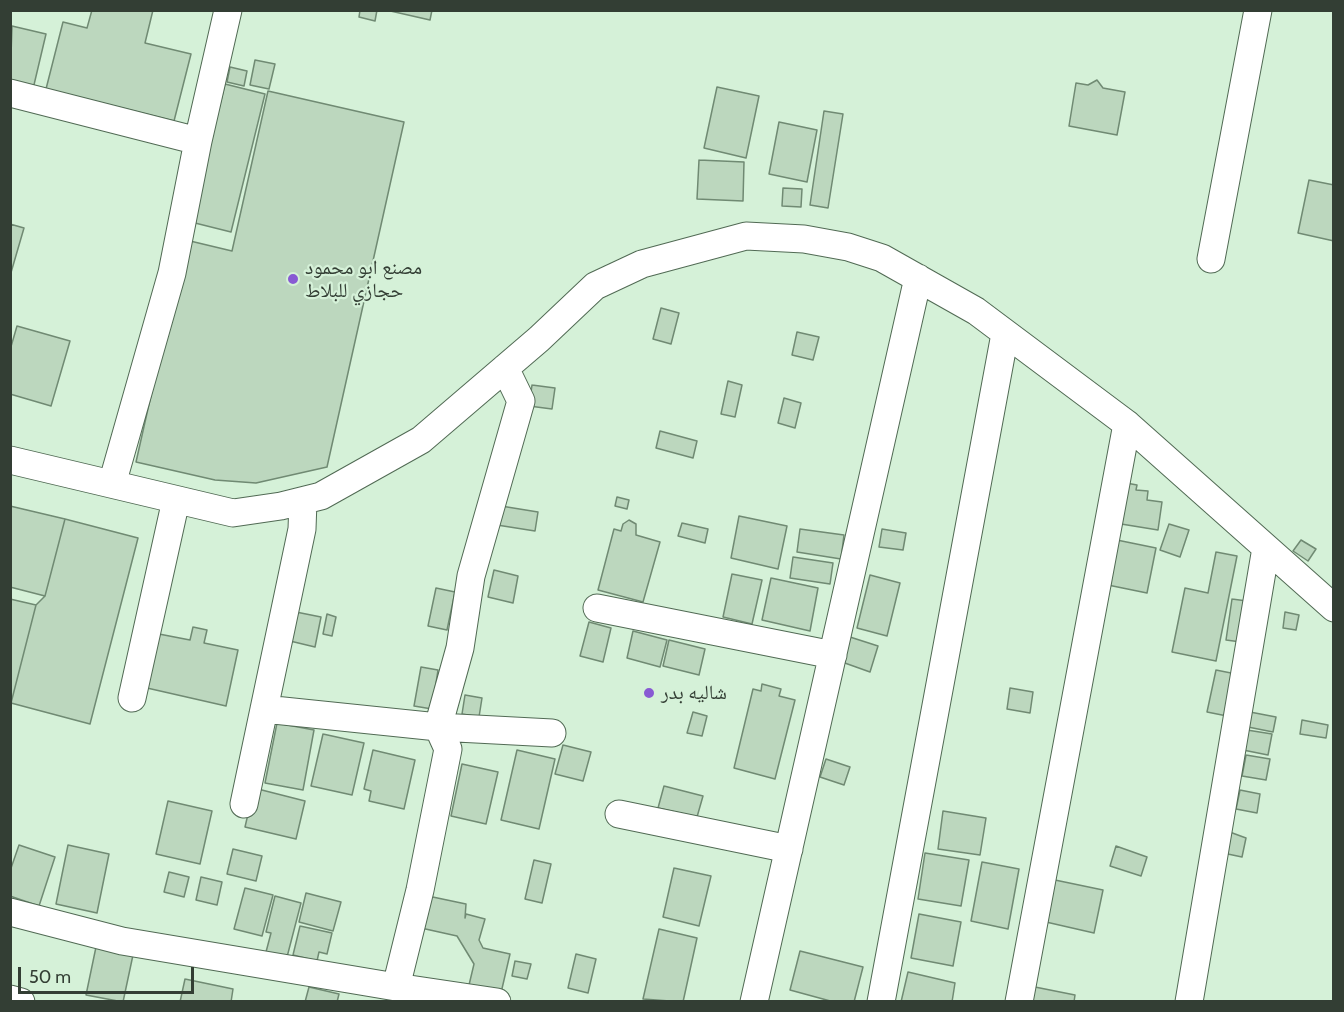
<!DOCTYPE html>
<meta charset="utf-8">
<style>
body{margin:0}
#map{position:relative;width:1344px;height:1012px;overflow:hidden;background:#d5f1d8;font-family:Cabin,sans-serif}
canvas{display:block}
.frame{position:absolute;inset:0;border:12px solid #333e34;pointer-events:none}
.scale{position:absolute;left:18px;top:967px;width:176px;height:27px;box-sizing:border-box;border:3px solid #333e34;border-top:0;padding-left:8px;font-size:18px;line-height:21px;white-space:nowrap;color:#333e34;-webkit-text-stroke:4px #d5f1d8;paint-order:stroke}
</style>
<div id="map">
<canvas width="1344" height="1012"></canvas>
<div class="frame"></div>
<div class="scale">50 m</div>
</div>
<script>
const context = document.querySelector('canvas').getContext('2d');
context.lineJoin = 'round';
function paint(path, color) {
  context.fillStyle = color;
  context.fill(path, 'evenodd');
}
function poly(rows) {
  const path = new Path2D();
  for (const r of rows) {
    path.moveTo(r[0], r[1]);
    for (let i = 2; i < r.length; i += 2) path.lineTo(r[i], r[i + 1]);
  }
  return path;
}
function strokePath(path, color, width, dash) {
  context.strokeStyle = color;
  context.lineWidth = width;
  context.lineCap = dash ? 'butt' : 'round';
  context.setLineDash(dash || []);
  context.stroke(path);
}
function label(font, color, halo, rows, align = 'center') {
  context.font = font + ' Cabin,"Noto Naskh Arabic",sans-serif';
  context.lineWidth = 4.5;
  context.setLineDash([]);
  context.textBaseline = 'middle';
  context.strokeStyle = halo;
  context.fillStyle = color;
  for (const [text, x, y, turn = 0] of rows) {
    context.save();
    context.translate(x, y);
    context.rotate((+turn || 0) * Math.PI / 180);
    context.textAlign = isNaN(turn) ? turn : align;
    if (halo) context.strokeText(text, 0, 0);
    context.fillText(text, 0, 0);
    context.restore();
  }
}
const building = poly([
 [92,10,153,10,145,43,191,54,174,121,46,89,63,22,87,28,92,10],
 [360,10,377,10,375,21,359,17,360,10],
 [386,10,432,10,430,20,386,10],
 [12,26,46,34,33,89,10,84,12,26],
 [255,60,275,64,269,89,250,85,255,60],
 [230,67,247,71,244,86,227,82,230,67],
 [1097,80,1103,88,1125,92,1117,135,1069,126,1076,83,1088,85,1097,80],
 [225,84,265,94,231,232,191,222,225,84],
 [717,87,759,96,746,158,704,148,717,87],
 [268,91,404,122,327,467,256,483,215,480,136,462,186,240,232,251,268,91],
 [824,111,843,114,828,208,810,205,824,111],
 [779,122,817,130,807,182,769,174,779,122],
 [699,160,744,162,743,201,697,199,699,160],
 [1309,180,1334,185,1334,241,1298,233,1309,180],
 [783,188,802,189,801,207,782,206,783,188],
 [10,224,24,228,10,276,10,224],
 [661,308,679,313,671,344,653,339,661,308],
 [17,326,70,341,51,406,10,394,10,350,17,326],
 [797,332,819,337,813,360,792,355,797,332],
 [728,381,742,385,735,417,721,414,728,381],
 [532,385,555,388,552,409,529,406,532,385],
 [784,398,801,403,795,428,778,423,784,398],
 [660,431,697,441,693,458,656,448,660,431],
 [1121,482,1137,485,1136,490,1148,491,1147,500,1162,502,1158,530,1115,523,1121,482],
 [617,497,629,500,627,509,615,506,617,497],
 [10,506,65,519,45,596,10,587,10,506],
 [501,506,538,512,535,531,497,525,501,506],
 [739,516,787,526,778,569,731,558,739,516],
 [65,519,138,538,90,724,11,703,36,605,45,596,65,519],
 [629,520,636,524,636,535,660,542,643,602,598,590,614,529,621,531,623,524,629,520],
 [682,523,708,529,705,543,678,536,682,523],
 [1169,524,1189,530,1180,557,1160,550,1169,524],
 [800,529,844,535,841,559,797,552,800,529],
 [882,529,906,533,903,550,879,547,882,529],
 [1112,539,1156,548,1147,593,1103,584,1112,539],
 [1301,540,1316,549,1308,561,1293,551,1301,540],
 [1216,552,1237,556,1216,661,1172,652,1185,588,1208,593,1216,552],
 [793,557,833,563,830,584,790,578,793,557],
 [494,570,518,576,513,603,488,597,494,570],
 [732,574,762,580,752,624,723,617,732,574],
 [870,575,900,583,887,636,857,628,870,575],
 [771,578,818,588,810,631,762,620,771,578],
 [436,588,455,592,447,630,428,626,436,588],
 [10,599,36,605,11,703,10,703,10,599],
 [1232,599,1247,601,1241,642,1226,640,1232,599],
 [296,612,321,617,315,647,290,641,296,612],
 [1285,612,1299,615,1296,630,1283,628,1285,612],
 [327,614,336,617,332,636,323,634,327,614],
 [589,622,611,628,603,662,580,656,589,622],
 [193,627,207,630,204,643,238,650,226,706,147,688,159,634,190,640,193,627],
 [633,631,667,640,660,667,627,658,633,631],
 [850,637,878,646,870,672,842,662,850,637],
 [669,640,705,649,699,675,663,666,669,640],
 [421,667,438,670,432,709,414,706,421,667],
 [1216,670,1236,674,1227,716,1207,712,1216,670],
 [762,684,781,689,779,696,795,700,775,779,734,768,753,689,761,691,762,684],
 [1010,688,1033,692,1030,713,1007,709,1010,688],
 [465,695,482,698,479,717,462,714,465,695],
 [693,712,707,716,702,736,687,733,693,712],
 [1250,712,1276,717,1273,732,1248,727,1250,712],
 [1302,720,1328,725,1326,738,1300,734,1302,720],
 [277,723,314,730,303,790,265,783,277,723],
 [1247,730,1272,734,1268,755,1243,750,1247,730],
 [323,734,364,743,352,795,311,786,323,734],
 [563,745,591,752,583,781,555,774,563,745],
 [373,750,415,760,404,809,369,801,371,791,364,789,373,750],
 [517,750,555,759,539,829,501,820,517,750],
 [1246,755,1270,759,1266,780,1242,776,1246,755],
 [826,759,850,767,844,785,820,777,826,759],
 [462,764,498,772,486,824,451,816,462,764],
 [664,786,703,796,697,817,658,808,664,786],
 [254,788,305,801,296,839,245,827,254,788],
 [1240,790,1260,794,1257,813,1236,809,1240,790],
 [168,801,212,811,200,864,156,854,168,801],
 [943,811,986,818,980,855,938,849,943,811],
 [1227,831,1246,838,1242,857,1223,853,1227,831],
 [19,845,55,857,39,906,10,896,10,871,19,845],
 [68,845,109,854,97,913,56,904,68,845],
 [1116,846,1147,857,1141,876,1110,866,1116,846],
 [233,849,262,856,256,881,227,874,233,849],
 [925,853,969,860,961,906,918,899,925,853],
 [534,860,551,864,542,903,525,899,534,860],
 [982,862,1019,869,1008,929,971,921,982,862],
 [674,868,711,876,699,926,663,917,674,868],
 [169,872,189,877,184,897,164,892,169,872],
 [201,877,222,882,217,905,196,900,201,877],
 [1055,880,1103,890,1094,933,1046,922,1055,880],
 [245,888,273,895,262,936,234,929,245,888],
 [306,893,341,902,333,931,299,922,306,893],
 [275,896,301,903,287,957,266,952,271,933,266,932,275,896],
 [428,896,466,904,465,918,466,914,485,919,479,940,483,948,510,954,501,993,469,985,474,964,457,936,421,928,428,896],
 [919,914,961,922,953,966,911,958,919,914],
 [300,926,332,933,327,954,319,952,317,961,293,955,300,926],
 [659,929,697,938,683,1002,643,999,659,929],
 [96,947,133,955,123,1002,86,995,96,947],
 [800,951,863,967,854,1002,834,1002,790,990,800,951],
 [576,954,596,959,588,993,568,988,576,954],
 [515,961,531,964,527,979,512,976,515,961],
 [908,972,955,983,952,1002,901,1002,908,972],
 [185,979,233,989,231,1002,180,1002,185,979],
 [309,987,339,994,337,1002,305,1002,309,987],
 [1035,987,1075,995,1074,1002,1032,1002,1035,987]
]);
const minor = poly([
 [10,93,198,141],
 [1211,259,1258,10],
 [10,460,233,513,281,506,321,496,421,440,539,339,595,286,642,264,746,236,804,239,848,247,882,258,976,311,1127,424,1334,608],
 [112,484,172,273,198,141,228,10],
 [597,608,833,655],
 [132,698,176,500],
 [264,709,438,727,552,733],
 [244,804,302,529,303,501],
 [619,814,789,849],
 [10,912,122,941,396,987],
 [10,999,21,1002],
 [497,1002,396,987,420,890,448,749,438,727,460,648,471,576,521,401,505,368],
 [754,1002,918,278],
 [881,1002,1005,334],
 [1019,1002,1127,424],
 [1189,1002,1266,548]
]);
const markers = [
 [293,279,6,"#885ad3"],
 [649,693,6,"#885ad3"]
];
const poiNames = [
 ["مصنع ابو محمود",305,268],
 ["حجازي للبلاط",305,291],
 ["شاليه بدر",661,693]
];
paint(building, '#bcd7be');
strokePath(building, '#708a73', 1.5);
strokePath(minor, '#516a54', 29);
strokePath(minor, '#fff', 27);
for (const [x, y, r, color] of markers) {
  const dot = new Path2D();
  dot.arc(x, y, r, 0, 2 * Math.PI);
  context.fillStyle = color;
  context.fill(dot);
  strokePath(dot, '#d5f1d8', 2);
}
label('20px', '#333e34', '#d5f1d8', poiNames, 'left');
</script>
